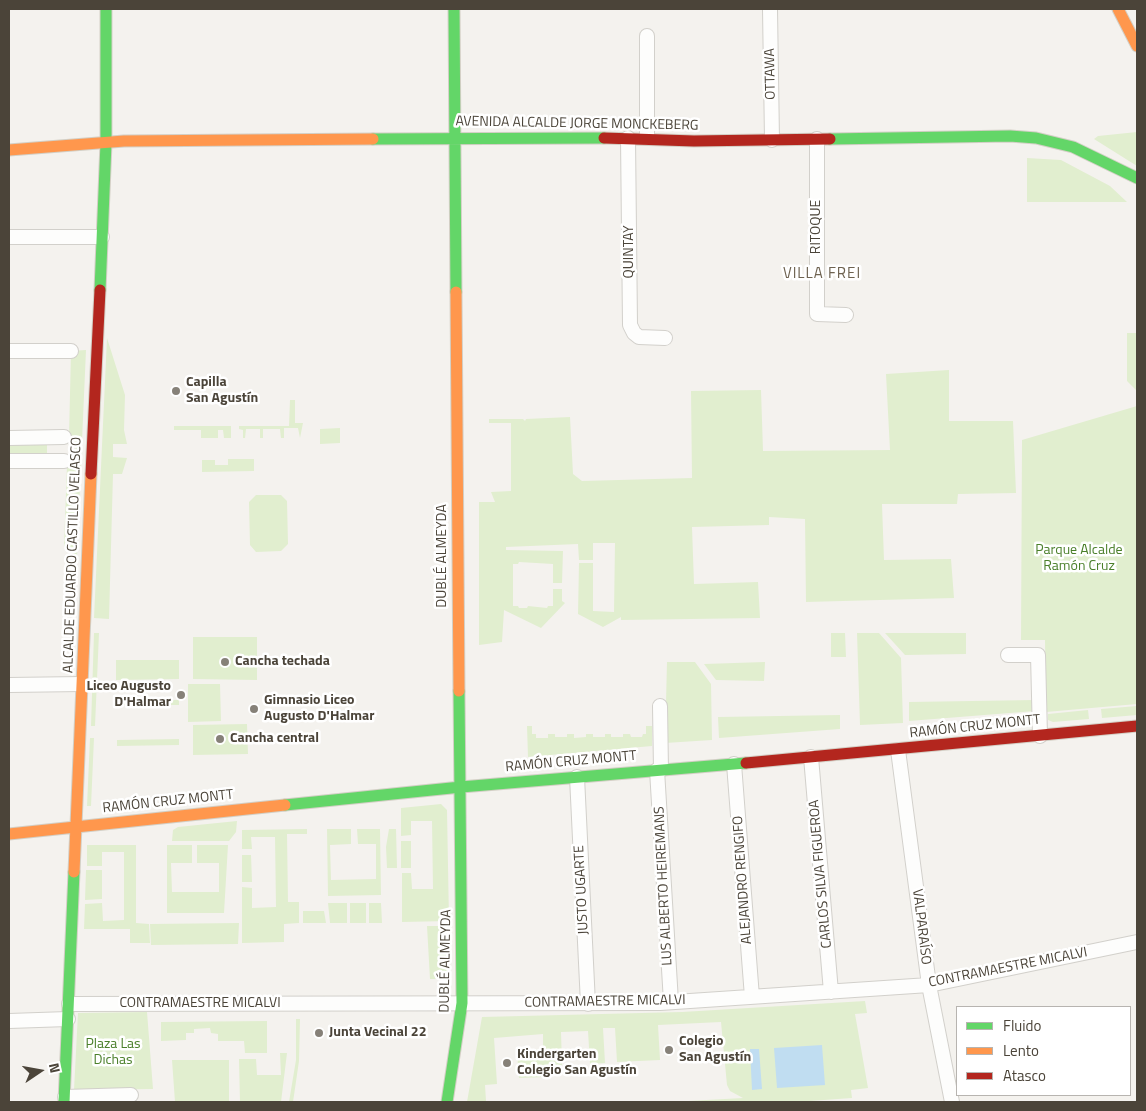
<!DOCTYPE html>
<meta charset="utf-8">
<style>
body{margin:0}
#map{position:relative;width:1146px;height:1111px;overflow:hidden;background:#f4f2ee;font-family:"Titillium Web",sans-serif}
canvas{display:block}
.frame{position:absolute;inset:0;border:10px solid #4b4439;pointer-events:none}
.legend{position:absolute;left:956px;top:1006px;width:175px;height:90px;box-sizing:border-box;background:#fff;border:1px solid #b7b4b0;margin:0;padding:6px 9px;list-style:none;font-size:15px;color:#4b4439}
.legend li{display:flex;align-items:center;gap:10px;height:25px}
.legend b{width:25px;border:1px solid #b7b4b0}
.north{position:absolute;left:15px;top:1046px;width:50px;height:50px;-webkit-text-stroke:4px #fff;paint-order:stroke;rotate:78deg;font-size:14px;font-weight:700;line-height:20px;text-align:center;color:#4b4439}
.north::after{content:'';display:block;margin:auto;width:18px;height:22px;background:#4b4439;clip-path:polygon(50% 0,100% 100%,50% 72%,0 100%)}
</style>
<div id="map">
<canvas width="1146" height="1111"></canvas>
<div class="frame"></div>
<ul class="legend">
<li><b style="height:6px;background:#63d668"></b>Fluido</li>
<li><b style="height:6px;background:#ff974d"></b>Lento</li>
<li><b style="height:6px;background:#b3261e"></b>Atasco</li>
</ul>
<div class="north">N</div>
</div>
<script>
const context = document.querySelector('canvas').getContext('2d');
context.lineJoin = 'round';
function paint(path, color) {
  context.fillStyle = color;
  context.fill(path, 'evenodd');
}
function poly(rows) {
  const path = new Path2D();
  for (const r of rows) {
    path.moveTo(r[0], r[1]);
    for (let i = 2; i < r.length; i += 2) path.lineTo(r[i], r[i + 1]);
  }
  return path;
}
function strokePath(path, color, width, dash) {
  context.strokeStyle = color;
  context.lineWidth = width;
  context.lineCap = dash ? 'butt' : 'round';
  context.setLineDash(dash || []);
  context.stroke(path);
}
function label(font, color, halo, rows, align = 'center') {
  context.font = font + ' "Titillium Web",sans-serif';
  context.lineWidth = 5;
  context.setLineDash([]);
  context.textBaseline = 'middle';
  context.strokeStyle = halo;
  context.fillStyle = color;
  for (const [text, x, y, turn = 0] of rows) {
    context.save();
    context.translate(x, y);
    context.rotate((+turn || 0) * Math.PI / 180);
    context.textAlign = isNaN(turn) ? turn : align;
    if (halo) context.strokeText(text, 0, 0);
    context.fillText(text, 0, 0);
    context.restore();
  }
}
const green = poly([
 [1137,132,1137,166,1094,139,1098,136],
 [1027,158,1061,160,1110,186,1127,202,1027,202],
 [1127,333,1137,333,1137,391,1127,381],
 [107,338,125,395,124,430,127,444,113,444,113,457,127,458,122,474,113,474,109,619,94,618],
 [86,350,77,555,75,555,64,546,67,466,53,456,75,456,76,443,57,442,69,437,71,351],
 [949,370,949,421,1013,421,1016,493,958,494,957,504,882,504,884,560,951,559,954,598,806,602,805,519,769,517,769,525,692,527,694,584,758,582,760,618,621,620,621,617,603,627,578,614,579,563,593,563,593,611,614,612,615,543,593,543,593,560,579,560,578,544,506,547,506,550,563,551,562,583,553,583,553,564,519,562,518,564,513,564,513,606,518,606,519,608,527,608,528,606,547,608,548,606,553,606,553,589,562,589,562,601,565,603,541,628,504,610,502,642,479,645,479,502,495,502,491,492,511,491,511,423,489,423,489,419,523,419,525,421,526,419,570,417,573,474,582,481,692,478,691,391,761,390,763,451,890,450,886,374],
 [290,400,295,400,295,423,303,423,300,438,298,428,284,428,284,438,281,438,280,429,263,429,263,438,260,438,260,429,246,429,245,438,243,438,243,430,239,429,239,426,289,426],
 [1137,406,1137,704,1046,712,1045,640,1021,640,1022,440],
 [174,426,231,426,231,438,224,438,223,430,218,430,218,438,201,438,201,430,174,430],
 [340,428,340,443,320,444,320,429],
 [9,440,47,440,47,459,9,460],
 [228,459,254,459,254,471,202,472,202,460,215,460,215,465,228,465],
 [256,495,281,495,287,501,288,544,281,551,256,552,250,545,249,502],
 [94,633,99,633,95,726,91,726],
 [831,633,845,633,846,657,831,657],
 [857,633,879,633,901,658,903,723,860,725],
 [885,633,966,633,966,654,905,655],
 [193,637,257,637,257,680,193,679],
 [116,660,179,660,179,679,116,680],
 [667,662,695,662,711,684,712,740,665,743],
 [765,662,764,681,716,680,704,664],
 [188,684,220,684,221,721,188,722],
 [119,700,179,700,179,705,119,705],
 [1035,700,1035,711,909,721,909,702],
 [1137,706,1137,715,1102,718,1101,709],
 [1088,710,1089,719,1053,722,1048,720,1048,714],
 [840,715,840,729,719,738,718,717],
 [247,724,248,754,193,755,193,725],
 [527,726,532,726,532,734,536,734,536,738,548,738,548,734,555,734,555,737,567,737,567,734,574,734,574,738,586,737,586,734,593,734,593,737,605,737,605,734,611,734,611,737,623,737,623,734,630,734,631,737,642,737,643,734,646,734,646,726,652,726,652,746,528,757],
 [90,738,94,738,91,806,87,806],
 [179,739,179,745,117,746,117,740],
 [441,804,447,810,449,921,402,922,402,873,411,873,412,889,433,889,432,821,411,821,411,835,401,836,401,808],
 [237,821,236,832,229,841,172,841,173,830,178,827],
 [307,829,307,834,287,834,288,902,299,902,299,923,284,924,284,942,242,943,242,887,252,888,252,908,276,907,275,837,251,837,252,849,242,849,242,830],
 [327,829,351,829,351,844,330,845,331,880,376,879,376,844,358,844,357,829,380,829,381,895,328,896],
 [389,829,396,829,397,868,387,868,386,847],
 [401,841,411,841,411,868,401,868],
 [87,845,136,845,136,923,149,924,150,943,130,943,130,929,84,929,85,904,102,903,103,921,124,920,124,852,102,852,102,866,87,866],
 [167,845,192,845,192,863,171,863,172,892,219,892,219,863,197,863,197,845,228,845,224,913,167,913],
 [242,855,251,855,252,882,242,882],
 [86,870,102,870,102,899,85,900],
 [328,903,347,903,347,923,330,923],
 [350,903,366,903,366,923,350,923],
 [369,903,381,903,382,923,369,923],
 [303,911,324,911,326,923,303,923],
 [239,923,238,944,151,945,150,924],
 [427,926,449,926,449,979,430,979],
 [865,1001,867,1013,855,1014,868,1088,851,1090,852,1098,796,1102,670,1102,743,1098,730,1091,727,1085,721,1022,658,1025,660,1060,617,1062,615,1028,603,1028,605,1063,590,1064,588,1031,561,1032,562,1065,545,1066,545,1077,519,1078,517,1051,543,1049,543,1034,494,1038,497,1084,485,1085,486,1101,467,1102,482,1017,682,1012],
 [147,1012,153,1089,74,1090,78,1013],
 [296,1019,300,1019,299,1061,293,1102,289,1102,296,1060],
 [267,1021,267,1053,245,1053,244,1041,218,1041,218,1034,211,1033,210,1028,194,1029,194,1033,186,1033,186,1040,161,1041,161,1022],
 [280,1053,287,1053,281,1102,240,1102,239,1059,256,1059,257,1075,281,1075],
 [172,1060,229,1060,229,1102,175,1102]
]);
const water = poly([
 [822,1045,825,1085,777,1088,774,1048],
 [750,1049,759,1049,762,1089,752,1090]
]);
const street = poly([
 [770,9,772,140],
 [647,36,647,138],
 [628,138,630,325,634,333,639,337,665,338],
 [817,139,817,314,846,315],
 [9,237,102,237],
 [9,351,71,351],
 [9,438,64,437],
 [9,461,64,461],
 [1008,655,1038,655,1040,736],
 [9,685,82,684],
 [660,706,661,770],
 [898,750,929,985,952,1102],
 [811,757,831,992],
 [734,764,752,997],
 [657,770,671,1002],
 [577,777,588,1004],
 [69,1004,660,1003,929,985,1137,942],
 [9,1021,68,1019],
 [65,1097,131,1095]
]);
const fast = poly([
 [454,9,456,292],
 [373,139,604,138],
 [830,139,1010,136,1036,138,1073,147,1137,178],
 [100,290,106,143,106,9],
 [285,805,461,787,746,763],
 [64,1102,74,872],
 [447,1102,462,1003,459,691]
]);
const slow = poly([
 [1118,9,1137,46],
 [9,150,124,141,373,139],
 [456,292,459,691],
 [9,834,285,805],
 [74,872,91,474]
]);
const jam = poly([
 [604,138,694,141,830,139],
 [91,474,100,290],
 [746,763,1137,726]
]);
const markers = [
 [176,391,5,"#868178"],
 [225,662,5,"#868178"],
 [181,695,5,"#868178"],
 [254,709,5,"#868178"],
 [220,739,5,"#868178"],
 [319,1033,5,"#868178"],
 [669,1050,5,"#868178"],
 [507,1063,5,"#868178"]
];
const streetNames = [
 ["OTTAWA",771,74,-91],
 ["AVENIDA ALCALDE JORGE MONCKEBERG",577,124,1],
 ["RITOQUE",817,227,-90],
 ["QUINTAY",630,252,-90],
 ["ALCALDE EDUARDO CASTILLO VELASCO",73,555,-88],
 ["DUBLÉ ALMEYDA",443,556,-90],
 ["RAMÓN CRUZ MONTT",975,727,-6],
 ["RAMÓN CRUZ MONTT",571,762,-5],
 ["RAMÓN CRUZ MONTT",168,802,-6],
 ["CARLOS SILVA FIGUEROA",821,874,-95],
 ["ALEJANDRO RENGIFO",743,880,-94],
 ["LUS ALBERTO HEIREMANS",664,886,-93],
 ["JUSTO UGARTE",582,890,-93],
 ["VALPARAÍSO",921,927,83],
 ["DUBLÉ ALMEYDA",446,961,-89],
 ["CONTRAMAESTRE MICALVI",1008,968,-11],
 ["CONTRAMAESTRE MICALVI",605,1002,-1],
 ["CONTRAMAESTRE MICALVI",200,1004]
];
const poiNames = [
 ["Capilla",186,383],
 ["San Agustín",186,399],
 ["Cancha techada",235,662],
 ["Liceo Augusto",171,687,"right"],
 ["D'Halmar",171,703,"right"],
 ["Gimnasio Liceo",264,701],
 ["Augusto D'Halmar",264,717],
 ["Cancha central",230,739],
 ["Junta Vecinal 22",329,1033],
 ["Colegio",679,1042],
 ["San Agustín",679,1058],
 ["Kindergarten",517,1055],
 ["Colegio San Agustín",517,1071]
];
const parkNames = [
 ["Parque Alcalde",1079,551],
 ["Ramón Cruz",1079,567],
 ["Plaza Las",113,1045],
 ["Dichas",113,1061]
];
const neighbourhoodNames = [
 ["VILLA FREI",822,274]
];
paint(green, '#e1eecf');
paint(water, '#c0ddf1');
strokePath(street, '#d2d0cb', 16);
strokePath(fast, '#d3cfc5', 13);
strokePath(slow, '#d3cfc5', 13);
strokePath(jam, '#d3cfc5', 13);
strokePath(street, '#fdfdfc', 14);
strokePath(fast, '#63d668', 11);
strokePath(slow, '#ff974d', 11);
strokePath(jam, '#b3261e', 11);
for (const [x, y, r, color] of markers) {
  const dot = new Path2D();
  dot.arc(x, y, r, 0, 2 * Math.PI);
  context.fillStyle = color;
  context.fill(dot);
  strokePath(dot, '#fff', 2);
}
label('14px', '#4b4439', '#fff', streetNames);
label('bold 14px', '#4b4439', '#fff', poiNames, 'left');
label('14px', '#4a7f2a', '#fff', parkNames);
context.letterSpacing = '1px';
label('15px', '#6e6250', '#fff', neighbourhoodNames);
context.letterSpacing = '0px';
</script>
